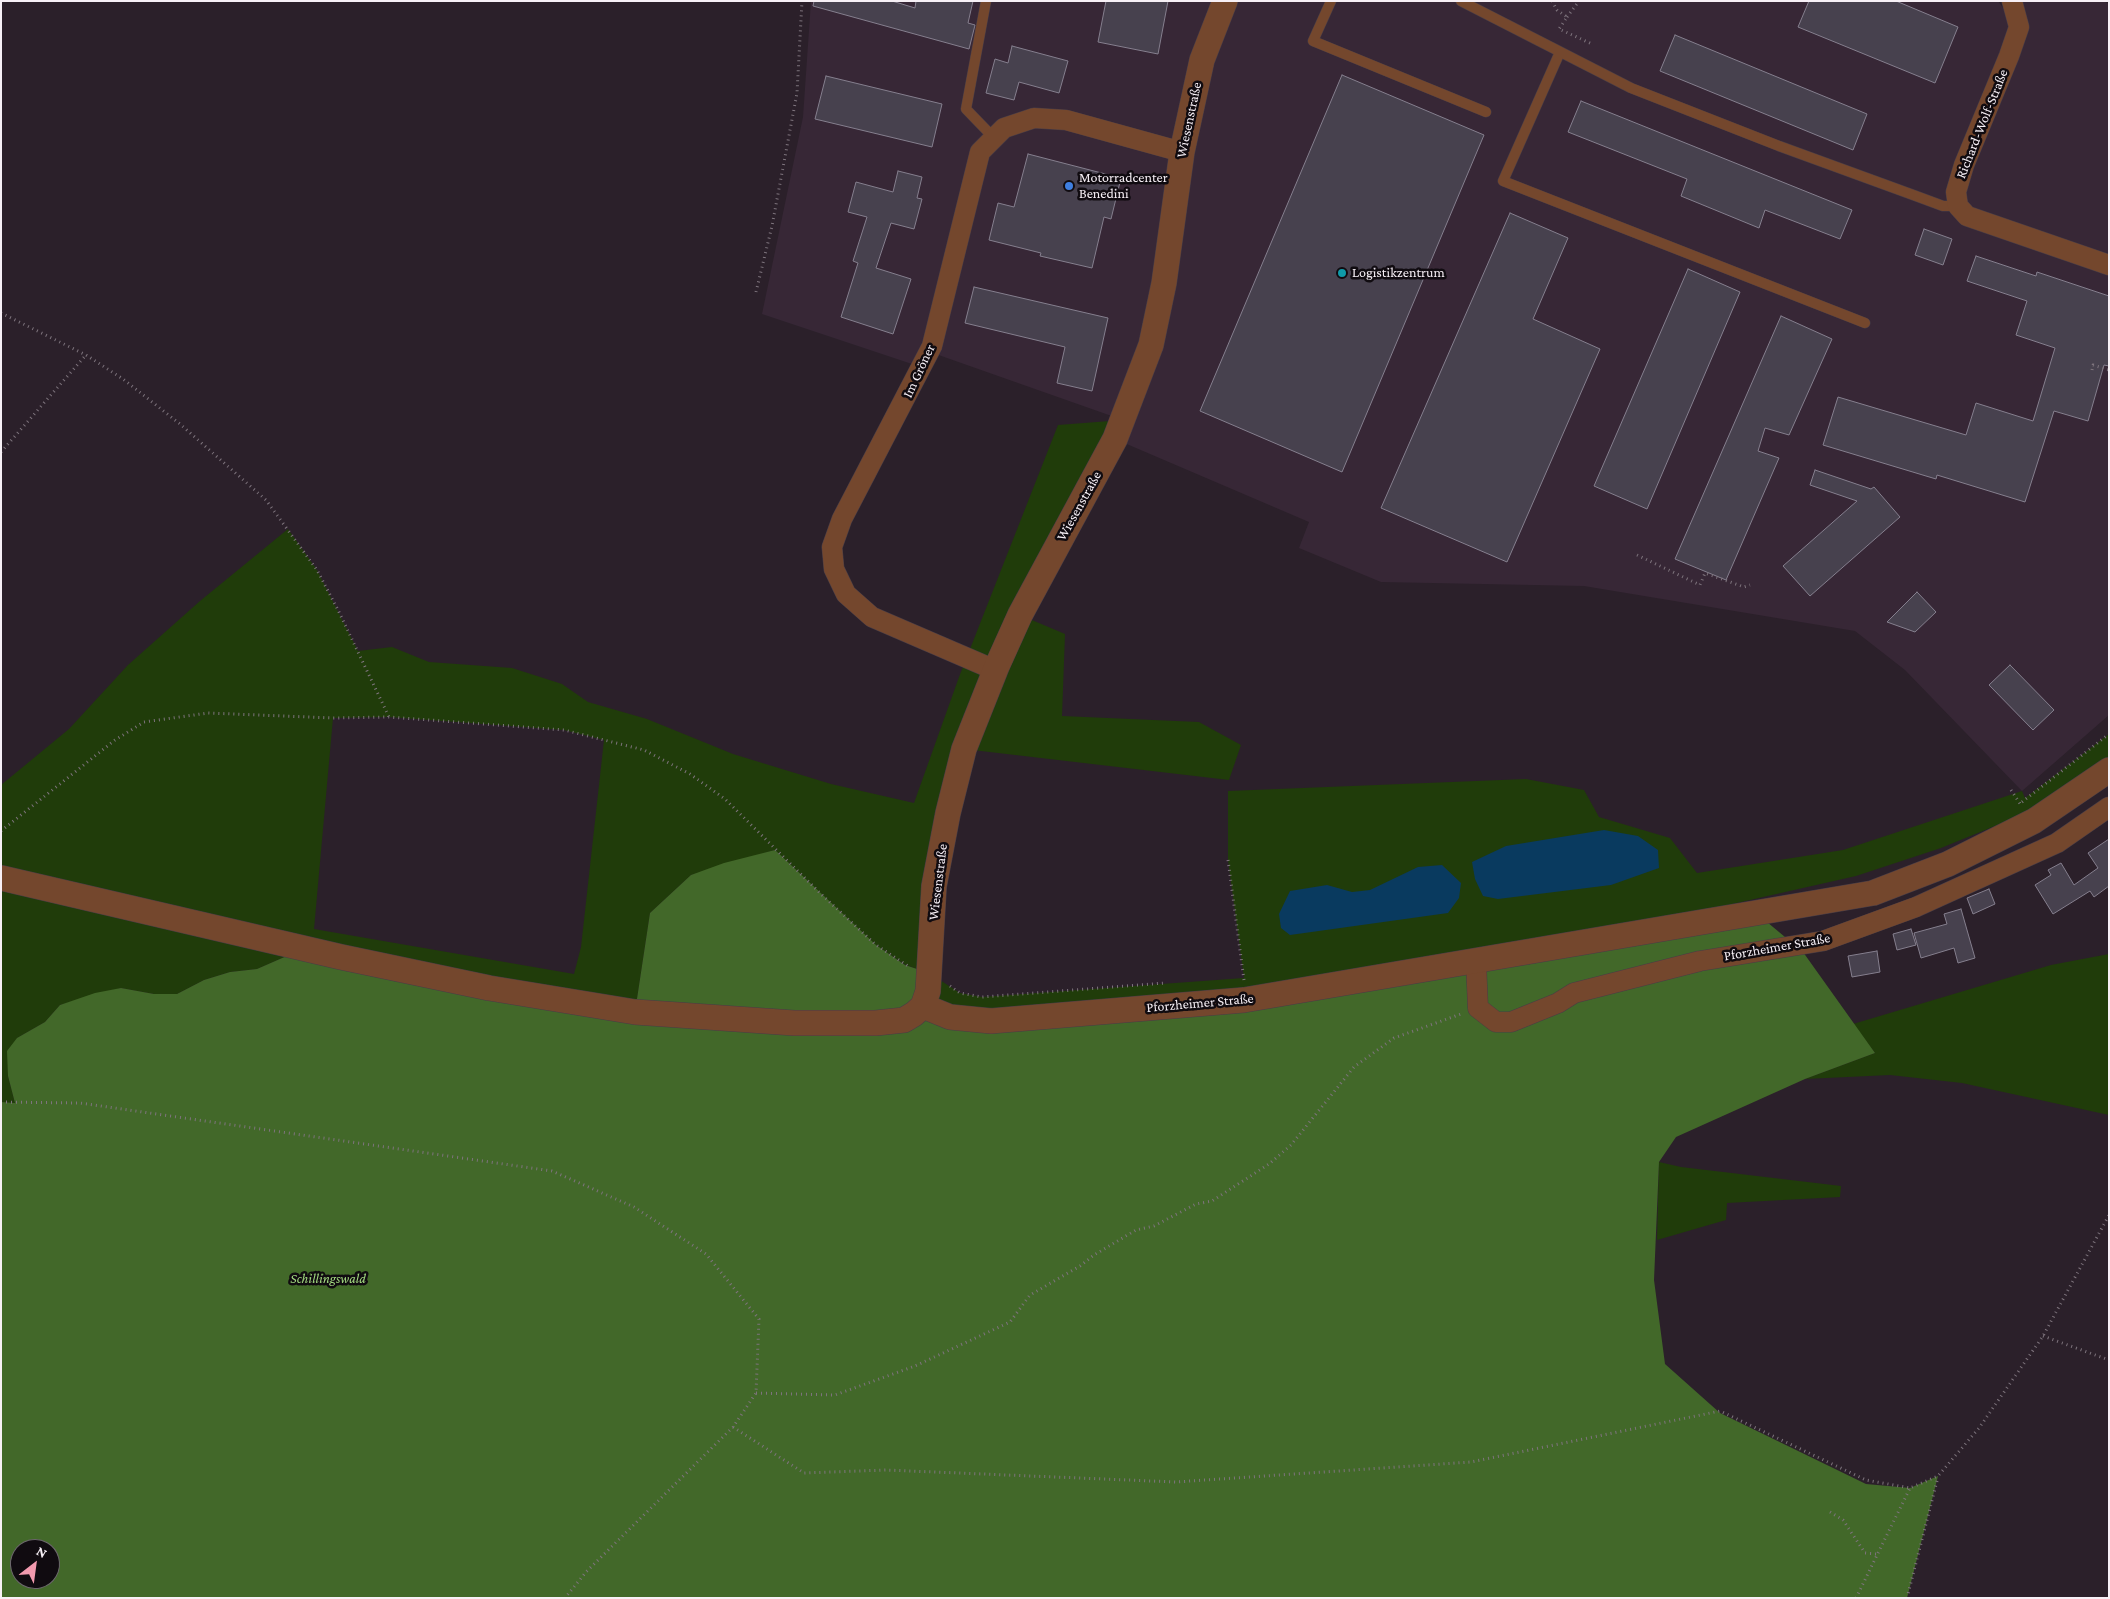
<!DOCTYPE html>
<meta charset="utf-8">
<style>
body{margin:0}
#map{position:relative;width:2110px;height:1599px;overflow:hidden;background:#2b202a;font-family:"Crimson Pro",serif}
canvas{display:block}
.frame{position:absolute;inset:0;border:2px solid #f7f0f6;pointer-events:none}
.north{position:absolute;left:10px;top:1539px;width:50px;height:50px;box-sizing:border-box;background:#100b10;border:1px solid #6c676c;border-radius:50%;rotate:30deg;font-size:14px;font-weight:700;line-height:20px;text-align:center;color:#f7f0f6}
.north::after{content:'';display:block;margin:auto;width:18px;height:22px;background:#f29aae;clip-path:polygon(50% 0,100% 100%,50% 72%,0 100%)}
</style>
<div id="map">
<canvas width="2110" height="1599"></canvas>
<div class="frame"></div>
<div class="north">N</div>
</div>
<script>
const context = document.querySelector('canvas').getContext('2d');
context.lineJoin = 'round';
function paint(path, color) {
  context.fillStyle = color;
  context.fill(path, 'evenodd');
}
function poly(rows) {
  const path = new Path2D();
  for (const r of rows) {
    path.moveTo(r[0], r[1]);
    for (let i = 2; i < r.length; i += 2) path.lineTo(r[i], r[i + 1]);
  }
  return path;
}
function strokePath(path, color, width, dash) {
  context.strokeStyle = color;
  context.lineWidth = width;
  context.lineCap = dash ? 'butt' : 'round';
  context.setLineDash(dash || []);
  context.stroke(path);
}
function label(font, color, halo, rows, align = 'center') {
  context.font = font + ' "Crimson Pro",serif';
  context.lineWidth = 5;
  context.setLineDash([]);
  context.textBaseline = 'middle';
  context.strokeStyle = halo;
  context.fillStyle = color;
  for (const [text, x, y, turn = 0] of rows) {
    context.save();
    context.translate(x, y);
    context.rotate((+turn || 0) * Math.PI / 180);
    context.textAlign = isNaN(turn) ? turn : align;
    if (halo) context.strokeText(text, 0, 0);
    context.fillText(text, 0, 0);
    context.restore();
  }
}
const built = poly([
 [811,1,1998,1,2006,12,2017,1,2103,1,2109,4,2109,715,2022,791,1905,670,1855,631,1584,586,1381,582,1299,548,1309,522,1115,439,1123,420,930,352,924,368,762,314,803,117]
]);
const green = poly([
 [1123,420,1020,615,1065,634,1062,716,1199,722,1241,745,1229,780,964,749,929,973,960,993,982,997,1244,978,1228,860,1228,791,1526,779,1584,790,1599,817,1670,838,1697,873,1843,850,2022,791,2025,798,2109,734,2109,757,2039,808,1941,848,1856,876,1476,962,991,1021,923,1006,929,973,906,965,876,945,775,850,691,875,650,913,635,1012,305,948,257,969,230,972,204,980,177,994,154,994,121,988,60,1005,45,1022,17,1038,8,1076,15,1103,1,1102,1,785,69,729,128,665,200,601,288,529,317,570,358,651,392,647,429,662,512,668,562,684,588,702,647,719,733,754,831,784,914,803,959,677,1058,425],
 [389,717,564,730,604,740,581,947,574,974,314,929,333,718],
 [2109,954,2109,1115,1962,1083,1890,1075,1805,1079,1875,1053,1853,1024,2051,965],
 [1659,1162,1681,1167,1841,1186,1840,1197,1727,1203,1726,1220,1657,1240]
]);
const forest = poly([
 [775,850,876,945,905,965,929,973,923,1006,991,1021,1767,922,1803,952,1875,1053,1805,1079,1676,1137,1659,1162,1654,1280,1665,1364,1720,1413,1866,1484,1910,1488,1938,1476,1907,1598,1,1598,1,1102,15,1103,8,1076,7,1051,17,1038,45,1022,60,1005,95,993,121,988,154,994,177,994,204,980,230,972,257,969,305,948,635,1012,650,913,691,875,724,863],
 [20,1549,50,1549,50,1579,20,1579]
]);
const water = poly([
 [1604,830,1638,836,1658,850,1659,868,1611,885,1498,899,1483,896,1475,879,1472,862,1506,846],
 [1442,865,1461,883,1459,898,1448,913,1290,935,1281,928,1279,914,1290,891,1327,885,1352,892,1370,890,1418,867]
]);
const building = poly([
 [814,1,892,1,915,8,916,1,973,1,968,23,975,25,969,49,813,6,814,1],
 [1106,1,1168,1,1158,54,1098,42,1106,1],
 [1809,1,1896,1,1958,27,1935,83,1798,27,1809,1],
 [1675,35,1867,114,1853,150,1660,71,1675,35],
 [1012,46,1068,61,1059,93,1019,82,1014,100,986,93,995,59,1008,63,1012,46],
 [1342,75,1484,135,1342,472,1200,411,1342,75],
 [826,76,942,104,932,147,815,119,826,76],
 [1581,101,1852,210,1840,239,1765,210,1759,228,1681,196,1687,179,1568,132,1581,101],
 [1028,154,1121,178,1111,219,1104,217,1092,268,1040,256,1041,253,989,240,998,203,1014,207,1028,154],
 [898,171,922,177,917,198,922,199,914,229,891,223,876,268,911,279,893,334,841,317,858,263,853,261,867,217,848,212,856,182,893,192,898,171],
 [1510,213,1568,238,1533,319,1600,349,1507,562,1381,508,1510,213],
 [1924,229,1952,239,1943,265,1915,255,1924,229],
 [1976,256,2036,276,2037,272,2109,296,2109,366,2104,365,2088,421,2054,411,2025,502,1937,475,1936,479,1823,445,1838,397,1966,435,1976,403,2033,421,2055,348,2016,335,2027,301,1967,281,1976,256],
 [1688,269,1740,292,1647,509,1594,486,1688,269],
 [974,287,1108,318,1092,391,1057,383,1065,347,965,323,974,287],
 [1781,316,1832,339,1789,435,1765,428,1758,451,1779,458,1726,580,1675,559,1781,316],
 [1815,470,1871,489,1874,487,1900,517,1810,596,1783,566,1857,501,1810,485,1815,470],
 [1917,592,1936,612,1915,632,1887,622,1917,592],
 [2010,665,2054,710,2033,730,1989,685,2010,665],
 [2109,839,2109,886,2094,897,2090,891,2053,914,2035,885,2051,875,2048,870,2061,863,2074,885,2098,868,2088,853,2109,839],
 [1989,889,1995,904,1973,914,1967,898,1989,889],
 [1961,909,1975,958,1958,963,1954,948,1921,958,1914,933,1947,924,1944,914,1961,909],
 [1911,929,1916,945,1897,950,1893,934,1911,929],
 [1877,951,1880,972,1852,977,1848,956,1877,951]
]);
const path = poly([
 [1552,1,1557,10,1567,17,1559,29,1592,44],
 [1567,17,1579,1],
 [756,292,772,226,797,93,802,1],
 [1,313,86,355,123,379,180,424,266,500,317,570,338,610,389,717],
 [2092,370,2093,365,2109,370],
 [1,452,86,355],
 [1637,555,1700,585,1705,573,1744,587,1750,585],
 [2011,790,2021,805],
 [2022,802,2109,734],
 [1,831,115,740,144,722,208,713,333,718,389,717,564,730,644,750,690,774,725,799,821,894,876,945,908,966],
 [1228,860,1244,980],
 [950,986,960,993,982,997,1165,983],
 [1,1102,80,1103,552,1171,634,1207,706,1254,759,1319,756,1393,733,1427,586,1572,565,1598],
 [2043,1336,2109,1360],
 [756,1393,835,1395,915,1366,1010,1322,1030,1295,1080,1266,1094,1255,1136,1230,1154,1226,1196,1204,1212,1201,1269,1164,1291,1145,1354,1067,1394,1038,1461,1014],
 [733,1427,804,1473,886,1470,1176,1482,1471,1462,1720,1411,1866,1480,1910,1488,1938,1476,1979,1428,2043,1336,2109,1215],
 [1830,1512,1843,1520,1865,1553,1876,1554],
 [1856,1598,1910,1488],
 [1907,1598,1938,1477]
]);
const service = poly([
 [986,1,966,109,994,138],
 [1331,1,1313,41,1486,112],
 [1461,1,1631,88,1779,146,1916,196,1943,206,1958,206],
 [1560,52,1503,181,1865,323]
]);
const minor = poly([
 [2012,1,2019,27,2009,56,1964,165,1956,192,1958,206,1967,216,2109,265],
 [995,670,872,617,846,594,834,569,832,547,842,519,932,346,980,152,1004,128,1034,118,1066,120,1182,152],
 [1476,962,1478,1008,1496,1022,1511,1022,1558,1003,1574,993,1700,961,1823,941,1916,907,2057,843,2109,807]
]);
const tertiary = poly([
 [1,878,341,957,489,988,635,1012,794,1023,876,1023,904,1020,914,1014,923,1006,928,991,934,886,948,813,964,749,997,666,1020,615,1115,439,1151,345,1164,283,1182,152,1202,60,1225,1],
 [923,1006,950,1017,991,1021,1244,1000,1873,893,1948,864,2034,821,2109,770]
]);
const markers = [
 [1069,186,5,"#3f7fe0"],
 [1342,273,5,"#0f9aa8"]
];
const streetNames = [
 ["Wiesenstraße",1189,120,-78],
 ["Richard-Wolf-Straße",1982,124,-68],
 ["Im Gröner",919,371,-65],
 ["Wiesenstraße",1079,506,-61],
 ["Wiesenstraße",938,882,-83],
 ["Pforzheimer Straße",1777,947,-10],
 ["Pforzheimer Straße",1200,1003,-5]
];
const poiNames = [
 ["Motorradcenter",1079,178],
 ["Benedini",1079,194],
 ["Logistikzentrum",1352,273]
];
const parkNames = [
 ["Schillingswald",328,1279]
];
paint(built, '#372736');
paint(green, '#203c0a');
paint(forest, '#426829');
paint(water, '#093a5f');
paint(building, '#47414e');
strokePath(building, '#857f8e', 1);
strokePath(service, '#483d47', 11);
strokePath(minor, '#483d47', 21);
strokePath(tertiary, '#483d47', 26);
strokePath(path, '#7e747d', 3, [1, 4]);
strokePath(service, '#74472d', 10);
strokePath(minor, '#74472d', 20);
strokePath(tertiary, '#74472d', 25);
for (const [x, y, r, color] of markers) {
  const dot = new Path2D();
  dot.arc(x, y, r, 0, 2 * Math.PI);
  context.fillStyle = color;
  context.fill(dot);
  strokePath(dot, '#100b10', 2);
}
label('14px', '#f7f0f6', '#100b10', streetNames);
label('14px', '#f7f0f6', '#100b10', poiNames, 'left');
label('italic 14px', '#a3da81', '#100b10', parkNames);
</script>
